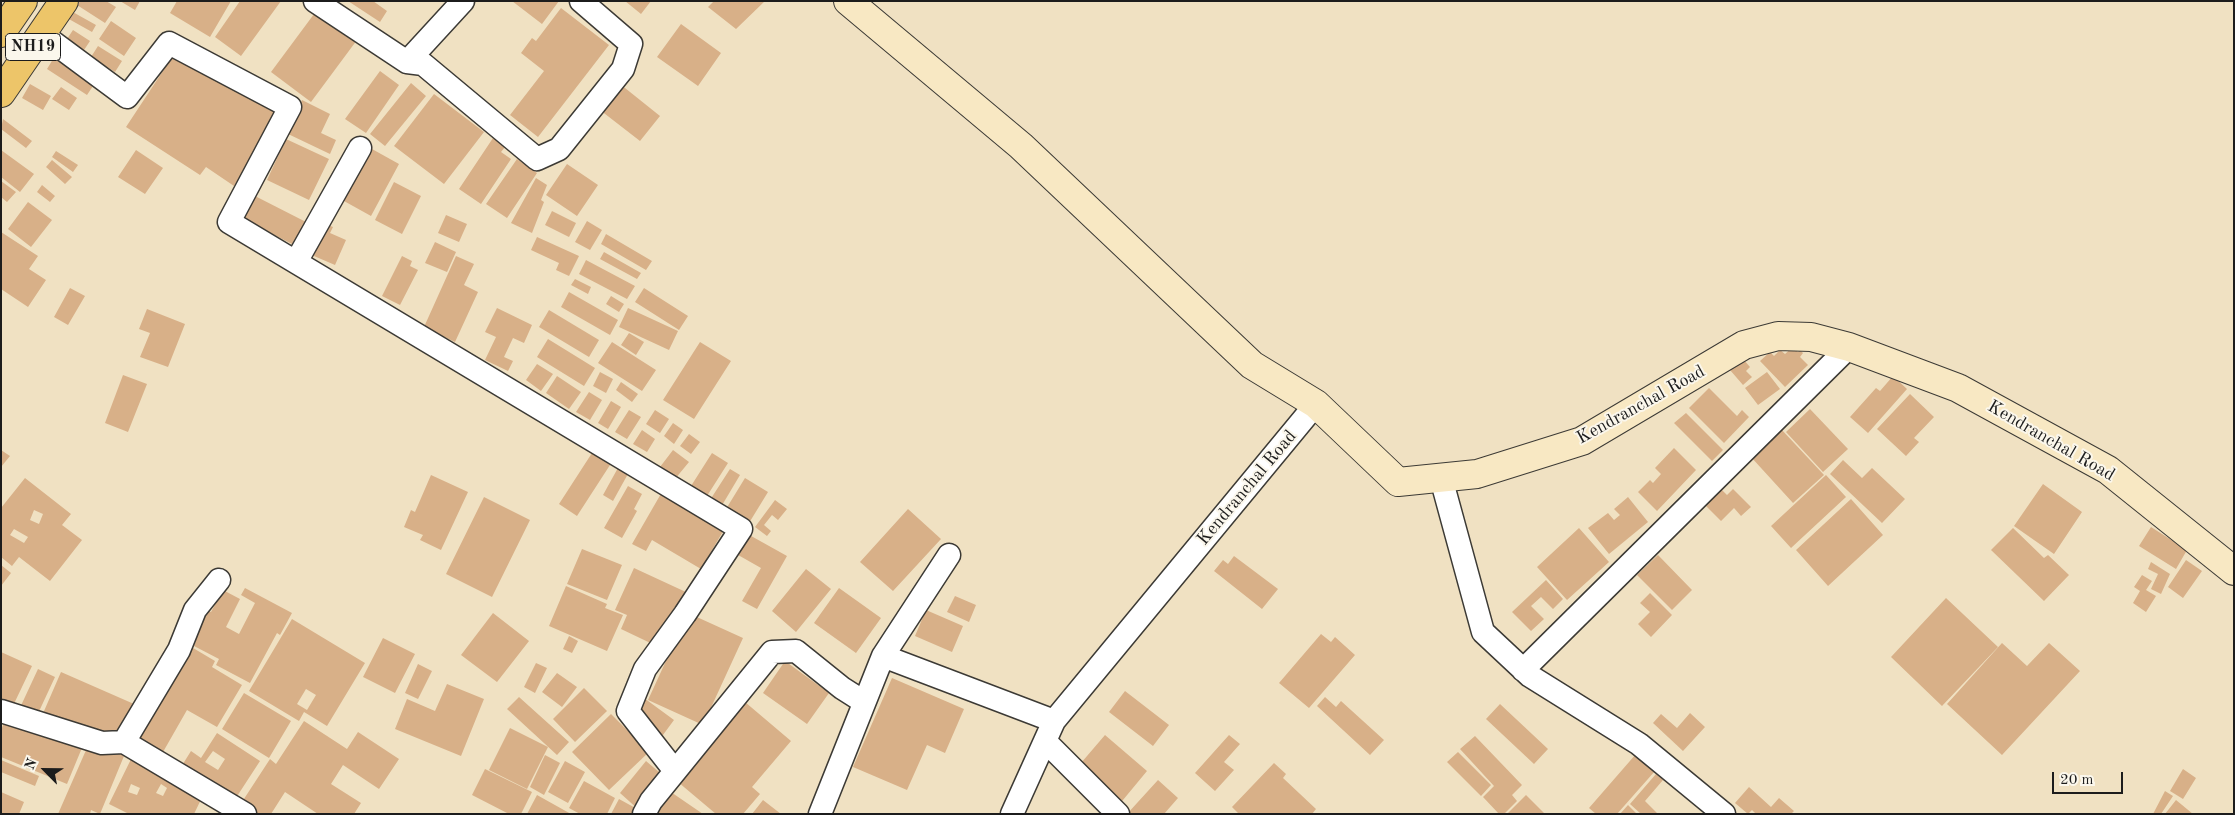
<!DOCTYPE html>
<style>
body{margin:0}
#map{position:relative;width:2235px;height:815px;overflow:hidden;background:#f0e1c2;font-family:"Old Standard TT",serif}
canvas{display:block}
.frame{position:absolute;inset:0;border:2px solid #1c1c1c;pointer-events:none}
.north{position:absolute;left:20px;top:745px;width:50px;height:50px;-webkit-text-stroke:4px #fbf7ec;paint-order:stroke;rotate:293deg;font-size:14px;font-weight:700;line-height:20px;text-align:center;color:#1c1c1c}
.north::after{content:'';display:block;margin:auto;width:18px;height:22px;background:#1c1c1c;clip-path:polygon(50% 0,100% 100%,50% 72%,0 100%)}
.scale{position:absolute;left:2052px;top:772px;width:71px;height:22px;box-sizing:border-box;border:2px solid #1c1c1c;border-top:0;padding-left:6px;font-size:15px;line-height:18px;white-space:nowrap;color:#1c1c1c;-webkit-text-stroke:4px #fbf7ec;paint-order:stroke}
</style>
<div id="map">
<canvas width="2235" height="815"></canvas>
<div class="frame"></div>
<div class="north">N</div>
<div class="scale">20 m</div>
</div>
<script>
const context = document.querySelector('canvas').getContext('2d');
context.lineJoin = 'round';
function paint(path, color) {
  context.fillStyle = color;
  context.fill(path, 'evenodd');
}
function poly(rows) {
  const path = new Path2D();
  for (const r of rows) {
    path.moveTo(r[0], r[1]);
    for (let i = 2; i < r.length; i += 2) path.lineTo(r[i], r[i + 1]);
  }
  return path;
}
function strokePath(path, color, width, dash) {
  context.strokeStyle = color;
  context.lineWidth = width;
  context.lineCap = dash ? 'butt' : 'round';
  context.setLineDash(dash || []);
  context.stroke(path);
}
function label(font, color, halo, rows, align = 'center') {
  context.font = font + ' "Old Standard TT",serif';
  context.lineWidth = 4;
  context.setLineDash([]);
  context.textBaseline = 'middle';
  context.strokeStyle = halo;
  context.fillStyle = color;
  for (const [text, x, y, turn = 0] of rows) {
    context.save();
    context.translate(x, y);
    context.rotate((+turn || 0) * Math.PI / 180);
    context.textAlign = isNaN(turn) ? turn : align;
    if (halo) context.strokeText(text, 0, 0);
    context.fillText(text, 0, 0);
    context.restore();
  }
}
const building = poly([
 [80,1,106,1,116,7,105,23,77,5],
 [120,1,140,1,135,10],
 [177,1,231,1,210,37,170,13],
 [240,1,281,1,241,56,215,37],
 [348,1,373,1,387,11,380,22],
 [512,1,559,1,542,24],
 [625,1,651,1,641,14],
 [714,1,765,1,736,29,708,7],
 [561,8,609,45,538,137,510,115,544,71,521,53,532,38,536,41],
 [317,10,357,40,311,102,271,72],
 [71,11,96,25,92,32,67,18],
 [111,21,136,38,124,56,99,39],
 [681,24,721,53,698,86,657,57],
 [73,30,90,41,84,50,67,39],
 [184,39,286,105,234,186,206,167,200,175,126,127],
 [98,46,122,61,115,72,91,57],
 [58,51,99,77,87,95,47,69],
 [380,71,399,85,366,133,345,119],
 [411,83,426,96,385,146,370,134],
 [30,84,51,96,43,110,22,98],
 [620,84,660,116,640,141,600,110],
 [61,87,77,98,69,110,52,99],
 [434,94,484,132,444,184,394,146],
 [302,100,330,114,321,133,336,140,330,154,286,133],
 [3,119,32,141,26,148,1,129],
 [493,138,505,147,501,152,511,159,481,204,459,189],
 [286,139,329,159,309,200,267,180],
 [354,139,399,164,371,216,326,191],
 [1,150,34,174,20,192,1,177],
 [136,150,163,168,145,194,118,177],
 [56,151,78,165,73,172,52,157],
 [517,159,537,173,507,218,486,204],
 [52,160,72,177,65,184,46,167],
 [567,164,598,185,577,216,546,195],
 [536,178,547,185,541,200,544,202,532,233,511,223],
 [1,181,16,192,7,202,1,197],
 [394,182,421,196,402,234,375,220],
 [42,185,55,196,50,202,37,192],
 [255,196,306,222,294,245,243,219],
 [28,202,52,220,31,247,8,229],
 [552,211,576,223,569,237,545,225],
 [446,215,467,224,459,242,438,233],
 [587,221,602,230,590,250,575,242],
 [325,224,333,227,330,233,346,240,335,265,300,250,307,232,323,238,325,234,316,230],
 [1,232,38,256,29,269,46,280,28,307,1,289],
 [606,234,652,261,646,270,601,244],
 [537,237,579,256,569,276,556,270,559,263,531,250],
 [435,242,456,252,447,272,425,263],
 [604,252,641,273,637,279,600,259],
 [402,256,412,261,410,266,418,270,400,305,382,296],
 [456,256,474,264,464,285,478,292,455,342,424,327],
 [586,260,635,286,627,299,579,274],
 [575,279,591,287,588,294,571,285],
 [70,288,85,296,68,325,54,317],
 [644,288,688,316,679,330,635,302],
 [569,292,618,320,610,335,561,307],
 [611,296,624,304,619,312,606,304],
 [497,308,532,325,524,343,513,338,504,357,513,361,508,371,485,360,496,337,485,332],
 [628,308,678,331,669,350,619,327],
 [147,309,185,324,168,367,140,357,150,333,139,329],
 [549,310,599,340,589,357,539,327],
 [629,333,644,342,636,355,621,345],
 [548,339,595,368,584,386,537,357],
 [612,342,656,370,642,391,598,363],
 [700,342,731,361,694,419,663,400],
 [1793,347,1798,352,1800,350,1803,353,1800,357,1808,365,1785,387,1760,361,1770,352,1774,356,1780,350,1785,354],
 [1743,359,1750,367,1746,371,1752,377,1743,385,1730,370],
 [537,364,553,374,541,391,526,380],
 [600,372,613,379,606,393,593,386],
 [1767,372,1780,389,1758,405,1745,388],
 [123,375,147,384,128,432,105,423],
 [557,376,581,392,569,409,546,393],
 [1893,376,1907,389,1868,433,1850,417,1876,388,1880,391],
 [621,382,638,394,632,402,616,390],
 [1709,388,1737,416,1742,410,1749,417,1724,443,1689,408],
 [589,392,602,400,590,420,576,412],
 [1910,394,1934,417,1914,438,1919,442,1906,456,1877,429],
 [611,401,621,407,608,429,598,423],
 [1810,409,1848,449,1823,472,1786,432],
 [629,410,641,417,627,439,615,432],
 [655,410,669,419,660,433,646,424],
 [1686,413,1723,450,1712,461,1674,423],
 [673,423,683,430,674,444,664,436],
 [1781,429,1824,475,1793,503,1751,457],
 [642,430,655,439,647,452,633,444],
 [689,434,700,442,691,454,680,446],
 [603,436,621,448,577,516,559,504],
 [1674,448,1696,470,1657,511,1638,492,1650,480,1653,483,1661,474,1655,468],
 [1,450,10,456,1,467],
 [673,450,689,462,675,479,660,467],
 [712,453,728,463,707,496,691,486],
 [624,457,634,463,613,501,603,495],
 [1843,460,1862,478,1872,468,1905,499,1882,523,1830,474],
 [730,469,740,475,721,507,710,500],
 [431,475,468,492,441,550,420,540,423,535,404,527,411,510,415,512],
 [1826,475,1846,497,1791,548,1771,526],
 [25,478,71,514,62,525,82,540,50,581,19,557,12,566,1,557,1,508],
 [34,510,43,514,39,524,30,520],
 [14,529,28,537,24,543,10,535],
 [745,478,768,492,749,523,726,509],
 [2043,484,2082,512,2054,554,2014,526],
 [666,485,729,521,701,569,652,540,646,551,632,544],
 [628,486,642,494,634,509,637,511,622,538,604,528],
 [1710,489,1716,495,1721,489,1727,495,1733,489,1751,507,1741,516,1734,508,1721,521,1699,499],
 [484,497,530,520,492,597,446,574],
 [1628,497,1648,522,1609,554,1588,528,1608,513,1614,520,1620,515,1614,509],
 [1851,499,1883,535,1828,586,1796,550],
 [775,500,787,509,778,520,772,515,764,525,771,531,767,536,755,527],
 [908,509,941,539,893,591,860,562],
 [735,527,787,556,757,609,742,601,761,568,724,547],
 [2151,527,2187,550,2176,569,2139,546],
 [1579,528,1609,562,1567,600,1537,567],
 [2013,528,2044,558,2048,555,2069,575,2044,601,1991,550],
 [582,549,622,565,607,600,567,584],
 [1658,555,1692,590,1672,610,1637,575],
 [1234,556,1278,589,1262,609,1214,571,1223,560,1228,564],
 [2186,560,2202,571,2183,598,2168,587],
 [2151,562,2170,574,2161,594,2151,589,2158,574,2148,569],
 [1,565,11,573,1,586],
 [634,568,688,593,663,649,621,629,627,615,615,610],
 [806,569,831,589,796,632,772,611],
 [2142,575,2152,581,2146,590,2156,596,2146,612,2133,603,2140,591,2134,587],
 [1546,580,1563,599,1553,609,1541,597,1531,606,1544,619,1531,631,1512,612],
 [566,586,607,604,605,608,623,615,607,651,549,626],
 [245,588,292,613,280,635,277,633,250,683,216,665,219,659,194,646,196,641,186,636,201,607,211,612,223,590,240,599,226,627,239,634,255,603,241,595],
 [839,588,881,618,856,653,814,623],
 [1650,593,1672,615,1651,637,1638,624,1650,612,1640,603],
 [955,596,976,605,969,622,947,612],
 [1946,598,1998,647,1942,706,1891,657],
 [926,610,963,626,952,652,915,636],
 [493,613,529,641,497,682,461,655],
 [688,613,743,638,703,725,648,700],
 [292,619,365,663,327,726,304,712,299,721,249,691],
 [306,689,316,695,307,710,297,704],
 [1321,634,1331,642,1335,637,1355,655,1309,708,1279,683],
 [569,636,578,641,572,653,563,649],
 [383,638,415,654,395,693,363,677],
 [2002,643,2027,666,2049,643,2080,671,2002,755,1947,704],
 [188,645,215,661,212,667,242,685,217,727,187,710,159,759,128,741],
 [1,652,32,666,11,710,1,706],
 [785,661,829,693,807,724,763,693],
 [536,663,547,668,535,693,524,687],
 [418,664,432,671,418,699,405,693],
 [38,669,55,677,35,720,18,712],
 [61,672,134,704,117,741,41,718],
 [557,673,577,687,562,707,542,692],
 [892,678,964,709,945,753,927,745,907,790,853,767],
 [447,684,484,699,461,756,395,729,407,699,435,711],
 [584,688,607,711,575,742,553,719],
 [1125,691,1169,725,1153,746,1109,712],
 [244,693,291,721,269,758,222,729],
 [519,697,569,742,557,755,507,709],
 [1325,697,1336,707,1341,701,1384,740,1370,755,1317,706],
 [644,698,674,720,657,743,627,721],
 [745,702,791,741,752,787,760,794,743,814,716,814,678,782],
 [1500,704,1548,749,1534,764,1486,719],
 [1690,713,1705,727,1683,751,1653,723,1661,714,1677,728],
 [611,714,649,752,609,790,572,752],
 [7,715,84,743,67,784,1,757,1,730],
 [304,721,347,749,358,732,399,759,379,789,343,765,331,784,361,803,354,814,318,814,285,792,271,814,253,814,240,805,270,759,276,764],
 [510,728,548,747,527,789,489,770],
 [217,733,260,761,232,804,181,767,191,751,201,758],
 [213,751,225,759,218,770,205,762],
 [1105,735,1147,771,1118,806,1075,770],
 [1229,735,1240,744,1224,762,1234,770,1215,791,1195,773],
 [1475,736,1522,785,1512,795,1517,801,1504,814,1499,814,1483,797,1494,786,1460,749],
 [90,741,124,756,100,814,91,810,90,814,58,814],
 [135,751,207,787,194,814,129,814,109,804],
 [131,784,140,788,137,795,128,792],
 [161,784,167,788,163,796,156,793],
 [1458,752,1491,785,1481,796,1447,762],
 [1636,754,1655,771,1617,814,1596,814,1589,808],
 [545,755,560,763,544,795,530,787],
 [1,760,39,776,35,786,1,772],
 [565,761,585,772,568,803,548,792],
 [646,761,666,778,641,814,611,814,619,799,639,810,620,793],
 [1274,763,1286,774,1283,778,1316,809,1312,814,1239,814,1232,807],
 [485,769,532,792,521,814,509,814,472,795],
 [2183,769,2196,778,2183,799,2170,791],
 [1656,774,1663,780,1645,801,1657,813,1641,814,1630,804],
 [1158,780,1178,798,1164,814,1127,814],
 [584,781,615,798,607,814,580,814,569,808],
 [1749,787,1771,807,1779,798,1794,811,1791,814,1756,814,1752,810,1748,814,1735,803],
 [665,788,703,814,648,814],
 [2165,791,2173,796,2161,814,2153,814],
 [1,792,24,802,19,814,1,814],
 [537,795,571,814,527,814],
 [1526,795,1545,814,1507,814],
 [763,800,781,814,752,814],
 [2176,800,2193,814,2165,814],
 [1628,805,1637,814,1620,814]
]);
const street = poly([
 [315,1,407,62,423,64,537,159,559,149,623,69,631,44,581,1],
 [42,34,127,97,169,43,290,107,229,222,741,529,685,614,645,669,628,711,675,771],
 [407,62,463,1],
 [296,262,360,148],
 [1441,478,1483,632,1530,676,1639,744,1724,814],
 [883,656,1054,721],
 [1523,670,1849,347],
 [1,711,102,743,124,742,245,814],
 [1045,741,1118,814],
 [124,742,179,650,195,610,219,580],
 [644,814,651,801,772,652,796,651,842,688,864,702],
 [820,814,883,656,949,555],
 [1012,814,1054,721,1316,404]
]);
const secondary = poly([
 [848,1,1021,146,1252,365,1316,404,1398,482,1477,474,1582,441,1744,345,1778,336,1811,337,1849,347,1958,388,2108,470,2234,571]
]);
const highway = poly([
 [1,33,23,1],
 [1,93,64,1]
]);
const shields = [
 [33,47,55]
];
const shieldNames = [
 ["NH19",33,47]
];
const streetNames = [
 ["Kendranchal Road",1641,405,-29],
 ["Kendranchal Road",2051,441,30],
 ["Kendranchal Road",1247,488,-50]
];
paint(building, '#d8b088');
strokePath(street, '#3c3a35', 25);
strokePath(secondary, '#3c3a35', 30);
strokePath(highway, '#3c3a35', 30);
strokePath(street, '#fff', 22);
strokePath(secondary, '#f8e8c3', 28);
strokePath(highway, '#edc569', 28);
for (const [x, y, w] of shields) {
  const box = new Path2D();
  box.roundRect(x - w / 2, y - 13.5, w, 27, 4);
  context.fillStyle = '#fbf7ec';
  context.fill(box);
  strokePath(box, '#1c1c1c', 1);
}
label('bold 16px', '#1c1c1c', null, shieldNames);
label('18px', '#1c1c1c', '#fbf7ec', streetNames);
</script>
